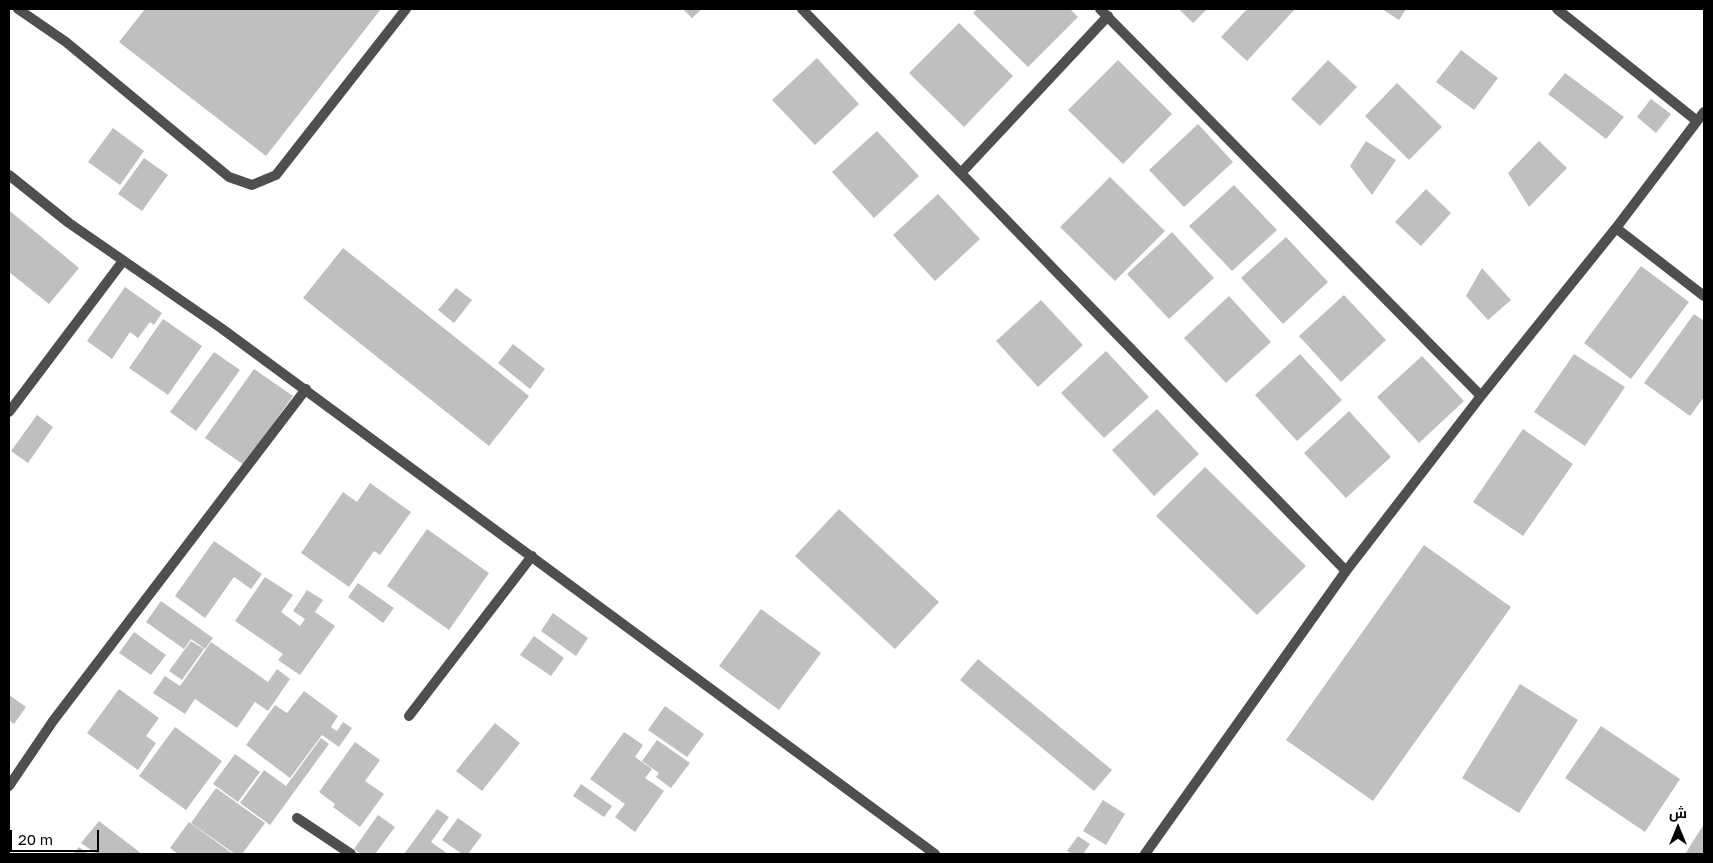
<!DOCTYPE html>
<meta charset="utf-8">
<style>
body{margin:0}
#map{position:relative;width:1713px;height:863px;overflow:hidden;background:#fff;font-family:"Golos Text",Cairo,sans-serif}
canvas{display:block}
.frame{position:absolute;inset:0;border:10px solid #000;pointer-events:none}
.north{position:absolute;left:1653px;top:803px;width:50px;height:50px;-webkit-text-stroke:4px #fff;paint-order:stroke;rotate:0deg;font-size:14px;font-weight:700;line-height:20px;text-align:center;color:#000}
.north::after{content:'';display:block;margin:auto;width:18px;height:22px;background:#000;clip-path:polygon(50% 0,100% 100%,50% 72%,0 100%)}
.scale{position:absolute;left:10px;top:830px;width:89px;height:22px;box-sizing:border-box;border:2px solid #000;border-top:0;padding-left:6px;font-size:15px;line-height:18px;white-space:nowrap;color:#000;-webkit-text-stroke:4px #fff;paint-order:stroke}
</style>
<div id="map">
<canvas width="1713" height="863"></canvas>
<div class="frame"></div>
<div class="north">ش</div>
<div class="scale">20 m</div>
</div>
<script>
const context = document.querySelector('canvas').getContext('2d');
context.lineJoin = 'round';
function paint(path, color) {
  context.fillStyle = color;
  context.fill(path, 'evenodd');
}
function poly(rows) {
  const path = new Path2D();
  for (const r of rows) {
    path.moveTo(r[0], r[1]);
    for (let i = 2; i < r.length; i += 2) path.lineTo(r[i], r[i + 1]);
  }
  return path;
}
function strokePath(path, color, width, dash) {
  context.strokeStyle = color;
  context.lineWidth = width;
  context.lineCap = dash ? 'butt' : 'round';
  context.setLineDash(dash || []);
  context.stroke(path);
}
const building = poly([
 [145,9,381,9,266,156,119,42],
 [683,9,702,9,692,18],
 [977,9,1070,9,1078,17,1028,67,973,13],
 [1179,9,1207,9,1193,23],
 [1247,9,1295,9,1247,61,1221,37],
 [1382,9,1406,9,1399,20],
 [959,23,1013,76,964,127,909,73],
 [1461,50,1498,78,1474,110,1436,82],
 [817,58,859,104,815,145,772,100],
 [1118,60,1172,114,1123,164,1068,110],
 [1328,60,1357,87,1320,126,1291,99],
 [1565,73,1624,117,1606,139,1548,94],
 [1397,83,1442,127,1409,160,1365,116],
 [1651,99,1671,114,1656,133,1637,117],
 [1198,124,1233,162,1184,207,1149,170],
 [113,128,144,151,120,185,88,162],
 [877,131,919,176,874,218,832,172],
 [1366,141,1396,160,1372,195,1350,166],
 [1539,141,1567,168,1529,207,1508,173],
 [144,158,168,175,142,211,118,194],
 [1110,177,1165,231,1115,281,1060,227],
 [1234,185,1277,230,1232,271,1189,226],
 [1426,189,1451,213,1421,246,1395,222],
 [938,194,980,239,935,281,893,235],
 [10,211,79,268,49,304,9,272],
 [1172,232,1214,278,1169,319,1127,274],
 [1286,237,1328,282,1283,324,1241,278],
 [343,248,529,396,489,446,303,298],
 [1641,266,1689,302,1631,379,1584,343],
 [1482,268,1511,300,1488,320,1466,296],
 [125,287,162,313,154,325,150,322,138,338,130,332,112,359,87,341],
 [456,288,472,300,454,323,438,310],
 [1344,295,1386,340,1341,382,1299,336],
 [1229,296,1271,342,1226,383,1184,338],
 [1041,300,1083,345,1038,387,996,341],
 [1694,314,1704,321,1704,397,1690,416,1644,383],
 [163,319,202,346,168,395,129,368],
 [513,344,545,369,530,389,498,363],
 [1106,351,1149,397,1104,438,1061,393],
 [214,352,240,370,196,431,170,412],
 [1300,354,1342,400,1297,441,1255,395],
 [1574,354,1625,387,1585,446,1534,412],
 [1422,356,1464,401,1419,443,1377,397],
 [254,369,293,396,244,465,205,438],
 [1157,409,1199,454,1154,496,1112,450],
 [1349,411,1391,457,1346,498,1304,453],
 [37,415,53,427,28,463,11,451],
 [1523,429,1573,464,1523,536,1473,502],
 [1205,467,1306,566,1257,615,1156,516],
 [370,483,411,512,380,555,374,551,349,587,301,553,343,492,357,502],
 [839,509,939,602,895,649,795,556],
 [427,529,489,573,449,630,387,586],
 [214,541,262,574,251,589,234,577,205,618,175,596],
 [1424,545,1511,607,1373,801,1286,740],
 [265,577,293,595,281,612,300,626,305,619,293,611,307,590,323,600,315,612,335,626,300,675,278,660,283,654,235,621],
 [358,583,394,608,383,623,348,597],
 [161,601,213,638,205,649,191,639,184,649,146,622],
 [761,609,821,653,779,710,719,666],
 [553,613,588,638,576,656,541,631],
 [134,632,166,655,151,675,119,653],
 [534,636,564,658,551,676,520,655],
 [191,641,204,649,182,680,169,671],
 [211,642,268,682,277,669,290,679,268,711,255,702,237,728,195,699,185,714,153,693,165,676,180,686],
 [978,659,1112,770,1094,791,960,680],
 [1520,684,1578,720,1519,813,1462,778],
 [119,689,159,718,146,736,156,743,138,770,87,733],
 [304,691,338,716,331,727,337,731,343,722,352,728,339,747,322,735,290,778,246,745,275,705,287,713],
 [9,695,26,707,14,724,9,720],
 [665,706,704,734,687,757,648,730],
 [495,723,520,743,482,791,456,771],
 [1601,726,1680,779,1645,832,1565,778],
 [175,727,222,761,186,810,139,776],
 [624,732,643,745,635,757,652,769,645,778,664,791,635,832,615,817,625,804,590,779],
 [321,738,329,744,270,825,240,803,264,770,286,786],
 [657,740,690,763,671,788,656,777,659,773,642,761],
 [355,742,380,760,365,781,384,794,360,827,333,807,335,804,319,792],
 [235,754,260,772,238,802,213,784],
 [581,784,612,806,604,817,573,796],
 [216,788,265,823,242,854,235,854,191,823],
 [1103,800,1125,814,1106,845,1083,831],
 [437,809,449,817,431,842,448,854,404,854],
 [378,815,395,827,375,854,361,854,354,849],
 [458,818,482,835,468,854,462,854,442,840],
 [99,821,142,854,97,854,81,843],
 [189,822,233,854,178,854,170,848],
 [1704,824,1704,854,1685,854],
 [1078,836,1090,844,1083,854,1072,854,1067,851],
 [79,847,88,854,73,854]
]);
const lane = poly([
 [18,9,66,42,229,177,252,185,276,175,406,9]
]);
const street = poly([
 [802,9,1346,571],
 [1100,9,1481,396],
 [1557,9,1697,121],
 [961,173,1108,16],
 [9,175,69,223,221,328,935,854],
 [1616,228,1704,296],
 [9,412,123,261],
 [409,716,532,556],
 [9,786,53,721,306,389],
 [297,818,351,854],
 [1145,854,1346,571,1481,396,1616,228,1704,112]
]);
paint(building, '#bfbfbf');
strokePath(lane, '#4f4f4f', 10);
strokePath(street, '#4f4f4f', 10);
</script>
